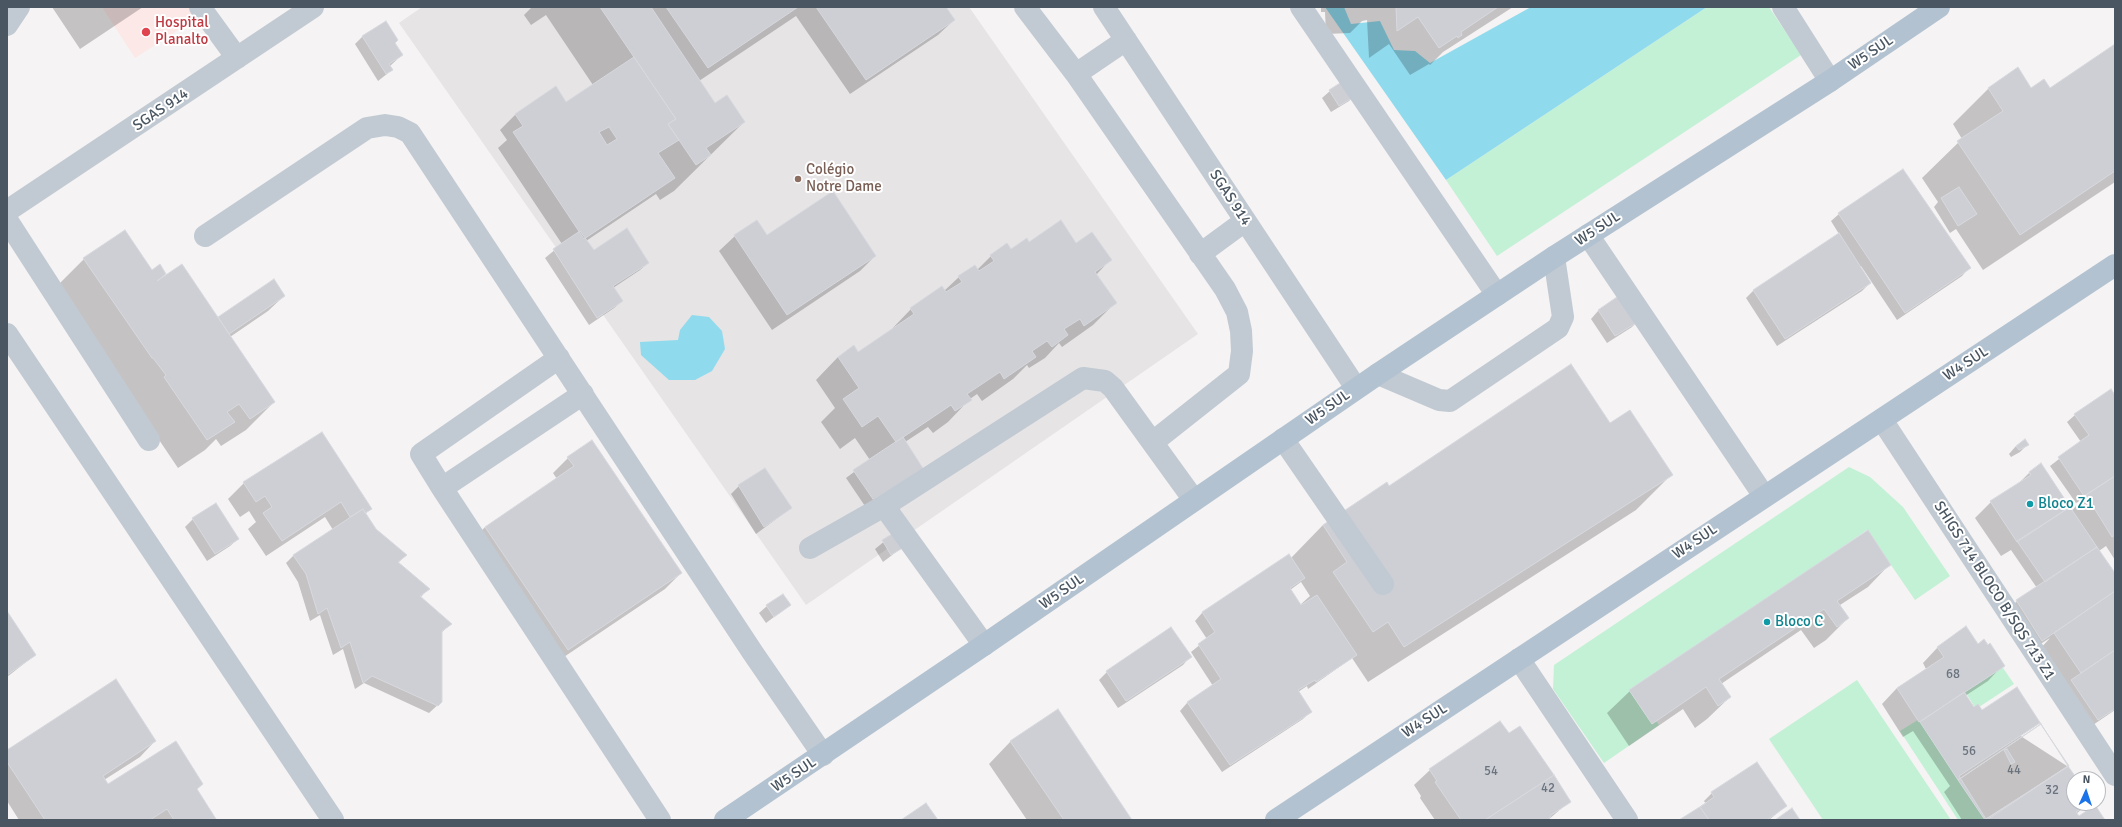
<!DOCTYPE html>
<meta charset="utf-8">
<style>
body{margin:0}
#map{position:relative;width:2122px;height:827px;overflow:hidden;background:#f5f3f3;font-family:Signika,sans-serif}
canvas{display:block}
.frame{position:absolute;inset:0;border:8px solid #4a5661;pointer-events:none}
.north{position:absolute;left:2066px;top:771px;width:40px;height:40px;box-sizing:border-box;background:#fff;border:1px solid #b7bbc0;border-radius:50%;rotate:3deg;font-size:11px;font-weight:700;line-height:16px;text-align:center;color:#4a5661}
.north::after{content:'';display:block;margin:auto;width:14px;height:18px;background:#1a73e8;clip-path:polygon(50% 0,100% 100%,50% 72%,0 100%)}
</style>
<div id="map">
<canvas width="2122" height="827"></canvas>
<div class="frame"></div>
<div class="north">N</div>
</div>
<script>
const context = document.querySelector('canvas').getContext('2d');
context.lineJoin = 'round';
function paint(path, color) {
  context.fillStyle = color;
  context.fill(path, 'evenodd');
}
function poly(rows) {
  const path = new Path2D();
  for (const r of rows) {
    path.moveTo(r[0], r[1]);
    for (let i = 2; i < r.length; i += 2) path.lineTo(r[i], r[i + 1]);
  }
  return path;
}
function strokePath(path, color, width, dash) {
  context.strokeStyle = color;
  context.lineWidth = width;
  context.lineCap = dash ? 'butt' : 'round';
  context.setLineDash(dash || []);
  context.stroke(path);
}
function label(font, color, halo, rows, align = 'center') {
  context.font = font + ' Signika,sans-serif';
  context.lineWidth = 4;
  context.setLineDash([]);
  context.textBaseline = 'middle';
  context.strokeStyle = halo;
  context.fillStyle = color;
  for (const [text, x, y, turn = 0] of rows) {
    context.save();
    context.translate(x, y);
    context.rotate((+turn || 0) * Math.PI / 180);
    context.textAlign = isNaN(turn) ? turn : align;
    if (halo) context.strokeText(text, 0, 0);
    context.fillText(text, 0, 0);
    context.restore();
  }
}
const education = poly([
 [422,7,969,7,1198,334,806,605,399,23]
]);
const medical = poly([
 [102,7,214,7,135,58]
]);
const green = poly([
 [1707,7,1769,7,1801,55,1497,256,1446,180],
 [1849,467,1870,477,1903,507,1950,576,1915,600,1867,530,1635,690,1659,725,1604,763,1553,689,1554,665],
 [2001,665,2014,684,1976,709,1964,690],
 [1857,680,1951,820,1823,820,1769,739],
 [1921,718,1959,776,1987,820,1958,820,1938,789,1900,731]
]);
const water = poly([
 [1325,7,1344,7,1351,24,1380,21,1394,50,1415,51,1430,63,1531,7,1707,7,1446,180],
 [692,315,709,317,722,331,725,349,712,371,695,380,669,380,641,355,640,342,678,340,680,330]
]);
const shadow = poly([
 [52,7,143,7,80,49],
 [532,7,945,7,954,20,938,35,850,94,796,16,699,81,715,105,744,122,674,191,660,200,656,194,586,241,594,251,648,263,640,270,613,288,622,301,614,308,589,325,545,258,562,244,498,148,507,140,500,130,516,114,566,103,593,85,546,15,531,25,524,15],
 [1321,7,1513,7,1443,52,1430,65,1429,64,1410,75,1389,44,1369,58,1367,20,1362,21,1350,33,1326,34,1325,12,1321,12],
 [363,36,394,43,402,55,390,66,392,70,378,81,355,44],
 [2115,45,2115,182,1983,270,1956,229,1950,233,1934,207,1938,202,1922,178,1962,139,1953,124,1989,88,2050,89],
 [1330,91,1356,94,1349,101,1331,112,1322,98],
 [1839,214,1969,268,1962,276,1897,320,1861,266,1859,267,1870,283,1862,291,1777,346,1746,298,1754,290,1839,234,1831,221],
 [735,236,767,237,875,256,860,271,772,330,719,251],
 [1029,243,1076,244,1110,260,1096,275,1115,303,1093,325,1062,347,1059,343,1045,358,1029,368,1027,365,1013,379,982,401,977,394,970,399,948,422,933,433,928,427,905,442,923,469,867,509,846,478,870,460,855,438,840,449,821,422,835,408,816,380,838,357,858,353,889,332,911,309,944,291,959,277,977,270,991,256],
 [84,259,165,274,158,281,218,318,284,296,268,311,230,337,274,402,246,430,221,446,216,439,205,450,178,468,56,287],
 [1617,299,1640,319,1632,327,1607,343,1591,319,1598,311],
 [2115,397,2115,560,2106,546,2099,551,2115,575,2115,710,2090,727,2039,650,2050,638,2034,648,2009,609,2017,601,2037,588,2011,550,2001,556,1975,518,1991,502,2018,484,2029,473,2072,510,2082,500,2076,503,2050,466,2081,442,2067,422,2075,415],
 [1610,425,1672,474,1636,510,1368,682,1352,658,1308,689,1307,686,1298,692,1311,711,1303,719,1222,772,1180,711,1187,703,1213,686,1191,652,1207,639,1195,621,1202,613,1289,555,1291,558,1323,525,1389,487],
 [1301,582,1310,596,1300,605,1290,590],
 [322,433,371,509,365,514,375,530,406,555,398,563,428,589,420,598,451,624,441,633,441,702,429,713,364,683,355,689,343,649,333,655,320,615,310,621,298,582,286,563,294,555,333,530,325,517,266,556,248,529,256,522,249,511,240,517,228,499,244,483],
 [2028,444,2020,452,2011,457,2009,454,2016,446],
 [568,458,681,573,665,589,552,665,470,543,485,527,557,479,553,473],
 [739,486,791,508,756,534,731,494],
 [193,519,238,539,230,546,207,561,185,527],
 [1868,531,1890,564,1868,587,1840,605,1848,618,1826,640,1814,648,1801,630,1721,684,1730,697,1707,719,1695,728,1683,709,1629,746,1607,713,1630,691],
 [896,532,904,546,883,562,875,549],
 [790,605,766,623,759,613,767,606],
 [7,613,35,655,7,677],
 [1171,629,1190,657,1183,665,1118,708,1099,680,1107,672],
 [1978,645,2003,665,1988,681,1965,696,1973,709,1982,711,2067,766,2076,779,2074,779,2074,803,2089,803,2076,814,2078,817,2104,820,1962,820,1944,792,1950,786,1913,731,1903,737,1882,704,1897,688,1926,669,1923,663,1938,647],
 [1509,734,1570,801,1548,820,1435,820,1420,798,1421,796,1414,785,1430,770],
 [155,741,140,757,104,780,108,786,202,784,196,790,215,819,214,820,19,820,7,801,7,751],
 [1011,741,1131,820,1027,820,989,764],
 [1712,793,1786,806,1769,820,1681,820,1706,804,1704,801]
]);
const building = poly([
 [600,7,651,7,715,103,727,95,745,122,706,148,711,155,696,165,668,124,676,119,600,7],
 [666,7,798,7,708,68,666,7],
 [816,7,946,7,955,20,866,80,816,7],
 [1396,7,1498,7,1461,32,1462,35,1458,38,1457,36,1439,48,1418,17,1397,31,1396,7],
 [386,21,398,40,395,43,403,55,389,64,393,70,386,74,362,36,386,21],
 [2115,44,2115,171,2020,235,1957,141,2003,111,1988,88,2018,67,2031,88,2044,79,2050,88,2115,44],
 [634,57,676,119,668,124,679,140,658,153,675,178,584,239,513,132,523,126,515,114,556,86,566,102,634,57],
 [609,127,617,139,607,145,599,132,609,127],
 [1348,78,1358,94,1339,106,1329,90,1348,78],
 [1903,169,1971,268,1905,313,1838,213,1903,169],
 [1959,187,1977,214,1958,226,1941,198,1959,187],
 [833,191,876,256,787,315,734,235,757,220,767,235,833,191],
 [1061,220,1076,243,1092,232,1112,260,1095,272,1117,303,1084,326,1080,319,1064,329,1068,335,1052,347,1047,341,1032,351,1036,357,1004,379,1000,372,967,394,972,400,955,411,951,405,896,442,878,416,862,427,843,399,859,388,838,357,854,345,858,352,914,314,910,308,942,286,946,292,962,282,958,276,975,265,979,271,994,261,990,255,1007,243,1011,249,1027,238,1029,242,1061,220],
 [627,228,649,263,613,286,623,301,597,318,553,249,580,231,594,250,627,228],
 [125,230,152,270,160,264,166,274,157,281,182,264,275,402,250,419,239,404,227,412,235,422,207,440,164,377,166,375,153,358,152,358,83,258,125,230],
 [1839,233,1871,283,1785,339,1753,290,1839,233],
 [274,279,285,296,229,334,218,317,274,279],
 [1617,297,1641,320,1615,336,1598,310,1617,297],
 [1571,364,1610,423,1630,410,1673,475,1404,647,1388,622,1373,632,1333,572,1347,562,1323,525,1387,482,1389,486,1571,364],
 [2111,389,2115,395,2115,476,2084,496,2058,457,2089,435,2074,414,2111,389],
 [322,432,372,509,365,513,363,509,350,517,341,502,282,541,263,513,272,507,265,496,256,502,243,482,322,432],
 [903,437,924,470,875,502,853,470,903,437],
 [2025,439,2029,445,2019,450,2016,446,2025,439],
 [592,440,682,573,568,650,485,527,574,466,567,457,592,440],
 [2041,463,2070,507,2017,542,1990,501,2031,475,2029,472,2041,463],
 [765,468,792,508,764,527,738,485,765,468],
 [2115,476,2115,535,2112,537,2086,495,2115,476],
 [216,503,239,539,215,554,192,518,216,503],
 [2070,507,2097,547,2045,582,2017,541,2070,507],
 [363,509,376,529,407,555,398,562,430,589,420,596,452,624,442,631,442,702,438,706,372,676,363,683,350,642,341,648,327,608,318,614,306,574,293,555,363,509],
 [1868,530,1891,565,1837,601,1849,618,1837,627,1824,609,1719,679,1731,697,1718,706,1706,687,1652,724,1629,690,1868,530],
 [897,531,906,546,891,555,882,540,897,531],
 [2097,547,2115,573,2115,591,2042,641,2016,600,2097,547],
 [1289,554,1305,578,1290,588,1301,605,1317,595,1357,655,1316,682,1315,680,1298,690,1312,712,1230,765,1187,702,1221,679,1198,644,1215,632,1202,612,1289,554],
 [2115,591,2115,650,2081,673,2054,633,2115,591],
 [783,594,791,605,774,617,766,605,783,594],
 [7,611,36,655,7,675,7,611],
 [1966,626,1978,644,1984,639,1988,645,1990,643,2005,666,1919,722,1897,688,1944,657,1937,647,1966,626],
 [1171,627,1192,657,1126,701,1106,671,1171,627],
 [2115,650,2115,709,2098,720,2071,680,2115,650],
 [116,679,156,741,103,776,108,784,176,741,203,784,197,789,216,819,174,820,167,809,150,820,45,820,7,762,7,750,116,679],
 [2017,687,2041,724,1958,780,1920,722,1964,692,1974,707,1978,704,1982,710,2017,687],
 [1058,709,1132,820,1064,820,1010,741,1058,709],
 [1500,721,1509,733,1520,726,1554,775,1485,820,1461,820,1435,782,1437,781,1429,769,1500,721],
 [2040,723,2069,766,1986,819,1959,776,2040,723],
 [2041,724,2068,766,1985,820,1958,780,2041,724],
 [2007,749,2015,762,2011,764,2004,750,2007,749],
 [1757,762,1787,806,1767,820,1709,820,1700,807,1714,797,1711,792,1757,762],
 [2068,766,2077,779,2074,779,2074,803,2090,803,2076,812,2079,816,2095,805,2105,820,1987,820,2068,766],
 [1554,775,1571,802,1551,815,1549,820,1485,820,1554,775],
 [926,803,938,820,901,820,926,803],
 [1706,803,1700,807,1709,820,1679,820,1706,803],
 [1792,808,1800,820,1775,820,1792,808]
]);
const minor = poly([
 [200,7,237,58],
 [1025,7,1076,74,1225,289,1237,312,1241,331,1242,351,1239,374,1153,442],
 [1104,7,1356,388],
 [1301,7,1497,295],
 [1783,7,1830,81],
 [7,25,19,7],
 [1076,74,1126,40],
 [7,211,313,7],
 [7,220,149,440],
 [1588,235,1764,496],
 [205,236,367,128,385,125,398,127,410,133,753,653,823,755],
 [1200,254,1245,221],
 [7,334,333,820],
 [1378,374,1439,400,1450,401,1558,328,1563,317,1554,257],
 [583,394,442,488,660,820],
 [1882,420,2115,775],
 [1283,439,1383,584],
 [442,488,421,454,559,358],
 [884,506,984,645],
 [810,548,884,506,1083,378,1105,381,1113,388,1194,500],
 [1519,659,1627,820]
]);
const major = poly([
 [725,820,984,645,1378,374,1554,257,1830,81,1939,7],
 [1276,820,2115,265]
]);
const markers = [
 [146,32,5,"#e0444e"],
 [798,179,4,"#8d6e63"],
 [2030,504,4,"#0f9aa8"],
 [1767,622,4,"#0f9aa8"]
];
const numberNames = [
 ["68",1953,675],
 ["56",1969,752],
 ["44",2014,771],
 ["54",1491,772],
 ["42",1548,789],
 ["32",2052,791]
];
const healthNames = [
 ["Hospital",155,23],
 ["Planalto",155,40]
];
const streetNames = [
 ["W5 SUL",1871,53,-34],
 ["SGAS 914",161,110,-34],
 ["SGAS 914",1230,198,57],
 ["W5 SUL",1598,229,-33],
 ["W4 SUL",1966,364,-33],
 ["W5 SUL",1328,408,-35],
 ["W4 SUL",1695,542,-34],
 ["SHIGS 714 BLOCO B/SQS 713 Z1",1994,591,57],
 ["W5 SUL",1062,592,-35],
 ["W4 SUL",1425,721,-33],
 ["W5 SUL",794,775,-34]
];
const educationNames = [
 ["Colégio",806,170],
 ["Notre Dame",806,187]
];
const cultureNames = [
 ["Bloco Z1",2038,504],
 ["Bloco C",1775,622]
];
paint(education, '#e6e4e5');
paint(medical, '#fce8e6');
paint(green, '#c3f1d5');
paint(water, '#90daee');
paint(shadow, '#0003');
paint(building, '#cdcfd5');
strokePath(building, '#d7d9de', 1);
strokePath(minor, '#c1cad2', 22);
strokePath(major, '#b3c2d1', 22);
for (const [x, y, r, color] of markers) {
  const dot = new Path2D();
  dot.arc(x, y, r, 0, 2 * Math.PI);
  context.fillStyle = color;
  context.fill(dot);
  strokePath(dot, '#fff', 1.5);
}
label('13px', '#6b747e', null, numberNames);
label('15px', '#be3a42', '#fff', healthNames, 'left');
label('15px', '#4a5661', '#fff', streetNames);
label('15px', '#785e54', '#fff', educationNames, 'left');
label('15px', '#0d838f', '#fff', cultureNames, 'left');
</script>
